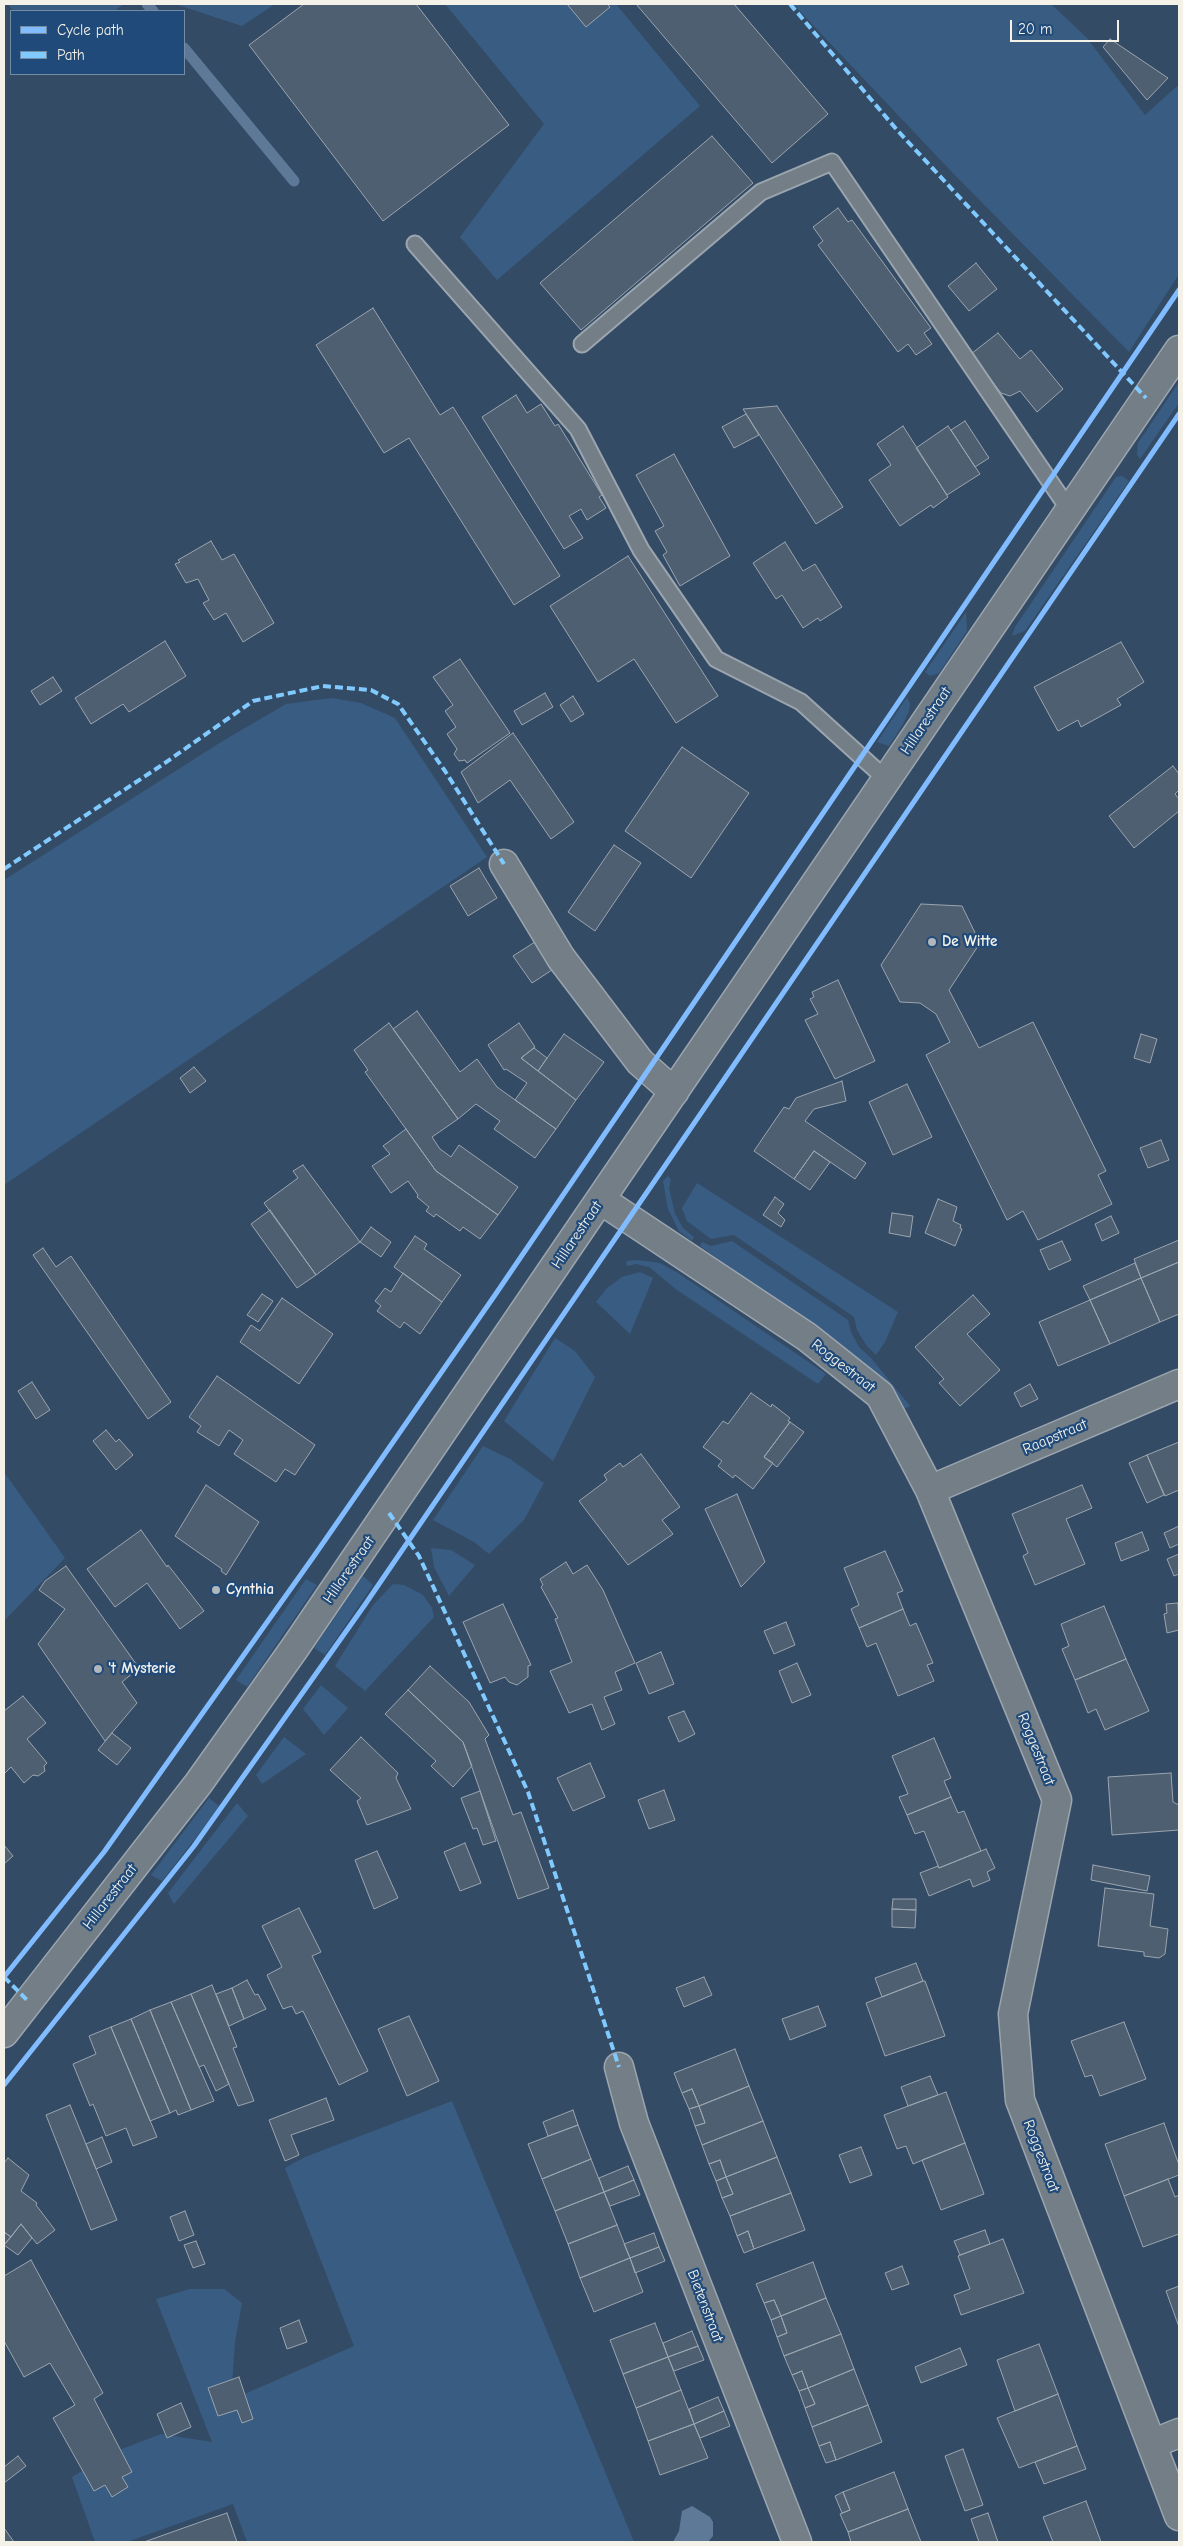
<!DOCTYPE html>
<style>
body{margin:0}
#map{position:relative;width:1183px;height:2546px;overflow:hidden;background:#344b65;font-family:"Comic Neue",sans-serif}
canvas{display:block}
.frame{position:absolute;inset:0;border:5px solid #f4f1e8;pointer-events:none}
.legend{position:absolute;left:10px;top:10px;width:175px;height:65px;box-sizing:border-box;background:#1f4a7a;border:1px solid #748da6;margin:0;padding:6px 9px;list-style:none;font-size:15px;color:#f4f1e8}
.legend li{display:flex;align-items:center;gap:10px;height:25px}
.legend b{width:25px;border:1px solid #748da6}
.scale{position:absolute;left:1010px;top:20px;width:109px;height:22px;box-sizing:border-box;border:2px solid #f4f1e8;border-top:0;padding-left:6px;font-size:15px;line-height:18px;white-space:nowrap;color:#f4f1e8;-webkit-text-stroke:4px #1f4a7a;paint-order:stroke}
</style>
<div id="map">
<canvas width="1183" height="2546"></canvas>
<div class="frame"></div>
<ul class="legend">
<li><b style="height:6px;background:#80bcff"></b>Cycle path</li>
<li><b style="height:6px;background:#80caff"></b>Path</li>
</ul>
<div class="scale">20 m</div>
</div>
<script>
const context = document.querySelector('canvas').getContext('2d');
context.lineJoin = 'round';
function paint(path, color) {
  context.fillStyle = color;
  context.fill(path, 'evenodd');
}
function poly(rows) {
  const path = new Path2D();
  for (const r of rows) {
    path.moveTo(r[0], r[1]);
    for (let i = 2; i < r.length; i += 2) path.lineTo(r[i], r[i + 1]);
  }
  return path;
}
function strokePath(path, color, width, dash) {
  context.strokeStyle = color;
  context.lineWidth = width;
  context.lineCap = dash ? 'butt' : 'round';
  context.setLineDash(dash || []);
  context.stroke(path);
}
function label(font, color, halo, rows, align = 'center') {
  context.font = font + ' "Comic Neue",sans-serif';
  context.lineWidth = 4.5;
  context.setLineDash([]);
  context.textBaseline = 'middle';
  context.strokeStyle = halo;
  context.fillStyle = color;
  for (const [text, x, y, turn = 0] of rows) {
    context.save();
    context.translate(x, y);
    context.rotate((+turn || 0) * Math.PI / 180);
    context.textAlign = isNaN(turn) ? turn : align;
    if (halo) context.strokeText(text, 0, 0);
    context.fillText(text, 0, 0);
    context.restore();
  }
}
const green = poly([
 [8,4,124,4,114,11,13,11],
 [175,4,275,4,242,26],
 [445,4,616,4,700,106,497,280,460,237,544,124],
 [793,4,1051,4,1087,38,1145,115,1177,86,1179,88,1179,274,1129,352,948,168],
 [1179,382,1179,403,1140,459,1137,454,1138,443],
 [1122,476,1129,481,1025,631,1012,636,1015,627,1116,477],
 [966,612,967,631,939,673,930,676,925,672],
 [907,697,910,704,909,711,903,724,889,746,877,742],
 [332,698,361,703,395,718,487,857,4,1185,4,880,221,742,286,704],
 [668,1176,671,1179,669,1188,675,1214,683,1228,694,1237,692,1241,679,1231,668,1209,663,1181],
 [697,1183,898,1312,885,1342,876,1355,866,1345,857,1330,854,1317,734,1235,711,1239,687,1221,682,1208],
 [732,1241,848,1320,851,1332,859,1347,871,1358,910,1406,903,1410,868,1368,844,1348,700,1246,702,1242,711,1246],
 [638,1260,660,1263,678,1273,826,1374,818,1384,677,1290,649,1267,636,1264,627,1266,626,1261],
 [640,1272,653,1278,630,1334,596,1302,606,1289,622,1277],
 [555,1338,575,1351,595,1377,553,1461,504,1421],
 [483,1446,510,1459,544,1483,524,1520,489,1554,474,1542,433,1520],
 [4,1472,65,1558,5,1620,4,1618],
 [431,1548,451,1550,475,1565,449,1596,434,1567],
 [363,1576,373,1585,325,1655,314,1648],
 [306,1579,317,1585,247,1687,236,1680],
 [393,1584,404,1585,423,1595,432,1608,434,1617,365,1691,335,1666,373,1605],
 [321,1685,348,1708,324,1735,303,1709],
 [284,1737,306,1754,262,1784,256,1775],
 [209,1798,219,1806,205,1826,162,1881,151,1875],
 [237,1803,248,1816,174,1904,168,1893],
 [452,2101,634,2542,247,2542,233,2504,127,2542,95,2542,72,2477,114,2452,161,2434,212,2442,156,2299,190,2289,224,2289,242,2303,235,2342,231,2400,354,2346,285,2168,305,2157]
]);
const water = poly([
 [692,2506,710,2517,713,2522,713,2536,708,2542,673,2542,679,2531,682,2511]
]);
const stream = poly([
 [147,4,153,11],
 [184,48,294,181]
]);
const building = poly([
 [304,4,416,4,509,125,383,221,249,45,304,4],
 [567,4,607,4,610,7,586,27,567,4],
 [636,4,734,4,828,114,772,163,636,4],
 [1110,39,1168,78,1147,100,1103,47,1110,39],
 [712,136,753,183,581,330,540,283,712,136],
 [838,208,848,222,852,220,931,328,924,333,932,344,916,355,908,344,898,352,818,245,823,241,813,227,838,208],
 [976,263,997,289,969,311,948,286,976,263],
 [373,308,440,415,453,407,560,576,514,605,409,438,384,453,316,345,373,308],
 [998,333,1020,359,1031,350,1063,389,1037,412,1020,391,1010,396,1001,393,971,354,998,333],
 [516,395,527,413,541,404,555,426,558,424,602,495,599,497,606,508,587,520,581,509,569,516,583,538,564,549,482,417,516,395],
 [777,406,843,507,816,524,743,409,777,406],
 [746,414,759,435,734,448,722,427,746,414],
 [965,421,989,458,975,467,951,430,965,421],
 [903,426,948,497,933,508,931,505,900,526,869,480,891,465,877,444,903,426],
 [948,426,980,474,947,495,916,448,948,426],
 [674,454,730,556,680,586,663,555,667,552,655,531,664,526,636,475,674,454],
 [211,541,222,560,234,554,274,623,243,642,226,613,214,620,203,603,209,600,198,579,186,583,175,564,180,562,178,560,211,541],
 [785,542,803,571,815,564,842,607,820,621,818,618,803,628,782,595,776,599,753,563,785,542],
 [628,556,718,696,676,723,634,659,598,682,550,606,628,556],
 [165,641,186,676,129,712,123,704,91,724,75,698,165,641],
 [1121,642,1144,682,1117,699,1121,705,1081,727,1078,720,1058,731,1034,687,1121,642],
 [460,659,510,733,467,763,465,760,459,761,454,754,457,749,447,734,456,727,445,711,453,705,433,677,460,659],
 [53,677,62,691,40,705,31,691,53,677],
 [545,693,553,707,522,725,514,711,545,693],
 [573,696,584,714,571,722,560,705,573,696],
 [513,733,574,822,551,839,510,780,478,803,461,772,513,733],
 [682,747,749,793,691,878,625,831,682,747],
 [1173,766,1179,774,1179,790,1175,794,1179,799,1179,811,1134,848,1109,816,1173,766],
 [614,845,641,863,595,931,568,912,614,845],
 [479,868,497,898,468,916,450,886,479,868],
 [921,904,962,906,980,943,949,990,979,1048,1033,1022,1106,1171,1098,1175,1112,1204,1038,1240,1023,1211,1007,1220,926,1055,950,1042,936,1014,920,1003,900,1002,881,965,921,904],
 [535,942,552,970,532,983,513,956,535,942],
 [838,980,875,1061,835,1079,805,1020,818,1014,810,999,814,997,812,992,838,980],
 [417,1011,460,1072,477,1059,497,1087,556,1129,535,1158,494,1129,500,1121,476,1104,458,1119,393,1029,417,1011],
 [389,1023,458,1119,432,1137,440,1149,451,1157,459,1145,518,1187,498,1215,436,1171,365,1072,368,1070,354,1050,389,1023],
 [519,1023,535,1047,521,1058,576,1100,556,1129,515,1100,527,1083,506,1069,504,1070,488,1045,519,1023],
 [564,1034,604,1062,576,1100,538,1071,564,1034],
 [1141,1034,1157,1039,1150,1063,1134,1058,1141,1034],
 [534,1048,547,1058,538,1071,521,1058,534,1048],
 [194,1067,206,1081,190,1093,180,1078,194,1067],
 [842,1081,846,1101,814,1109,805,1121,866,1163,855,1179,814,1151,794,1179,754,1151,784,1107,789,1109,796,1098,842,1081],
 [907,1084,932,1137,893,1155,869,1102,907,1084],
 [406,1129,436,1171,498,1215,480,1239,463,1227,460,1231,436,1214,434,1217,426,1211,429,1207,417,1197,418,1195,408,1181,391,1193,372,1166,390,1154,383,1146,406,1129],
 [1161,1140,1169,1160,1148,1168,1140,1148,1161,1140],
 [814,1151,830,1162,810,1190,794,1179,814,1151],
 [303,1165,360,1242,316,1275,264,1203,298,1178,293,1171,303,1165],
 [775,1197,784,1204,778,1213,785,1220,781,1227,763,1215,775,1197],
 [938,1199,957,1207,953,1221,961,1225,960,1228,962,1229,955,1246,925,1233,938,1199],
 [270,1210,316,1275,297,1288,251,1224,270,1210],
 [892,1213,913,1216,910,1237,889,1233,892,1213],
 [1111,1216,1119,1233,1102,1241,1095,1224,1111,1216],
 [371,1227,391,1242,381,1257,360,1242,371,1227],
 [415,1236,427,1244,424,1249,461,1275,442,1302,394,1267,415,1236],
 [1179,1240,1179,1262,1141,1278,1134,1259,1179,1240],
 [1062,1241,1071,1260,1049,1270,1040,1250,1062,1241],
 [43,1248,56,1267,71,1256,171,1402,148,1419,33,1255,43,1248],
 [1179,1262,1179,1314,1160,1322,1141,1278,1179,1262],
 [1135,1263,1141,1278,1090,1300,1083,1286,1135,1263],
 [403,1273,442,1302,420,1334,404,1322,400,1328,377,1311,381,1306,375,1301,385,1288,391,1292,403,1273],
 [1141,1278,1160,1322,1110,1344,1090,1300,1141,1278],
 [262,1294,273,1301,258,1322,247,1315,262,1294],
 [973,1295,990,1314,967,1334,1000,1370,960,1406,939,1383,944,1379,915,1347,973,1295],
 [282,1298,333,1334,299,1384,240,1342,251,1325,260,1331,282,1298],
 [1090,1300,1110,1344,1058,1366,1039,1322,1090,1300],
 [217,1376,315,1445,295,1475,285,1469,276,1482,234,1454,243,1440,229,1430,219,1446,197,1432,201,1426,189,1417,217,1376],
 [32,1382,50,1410,36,1419,18,1391,32,1382],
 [1030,1384,1038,1399,1021,1407,1014,1393,1030,1384],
 [751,1393,771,1407,772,1404,790,1418,788,1421,790,1422,764,1457,773,1463,753,1489,735,1475,733,1478,718,1466,722,1461,703,1447,723,1421,728,1424,751,1393],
 [790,1422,804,1432,777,1467,764,1457,790,1422],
 [106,1430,116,1442,119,1439,133,1455,116,1470,93,1441,106,1430],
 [1179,1442,1179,1490,1165,1496,1147,1455,1179,1442],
 [641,1454,680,1507,662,1520,673,1534,628,1565,579,1501,607,1480,604,1475,620,1463,623,1467,641,1454],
 [1147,1455,1164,1495,1147,1503,1129,1463,1147,1455],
 [206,1485,259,1522,226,1575,221,1571,222,1569,175,1536,206,1485],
 [1082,1485,1092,1508,1066,1519,1085,1564,1035,1585,1023,1556,1028,1553,1012,1514,1082,1485],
 [737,1494,765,1562,741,1587,705,1509,737,1494],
 [1179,1526,1179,1544,1170,1548,1164,1533,1179,1526],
 [141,1530,167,1567,168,1565,204,1611,180,1629,147,1583,115,1607,87,1569,141,1530],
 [1142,1532,1149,1550,1121,1561,1115,1543,1142,1532],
 [885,1551,903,1591,897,1593,903,1609,859,1628,851,1609,859,1605,844,1568,885,1551],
 [1179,1554,1179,1574,1174,1576,1167,1559,1179,1554],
 [566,1562,573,1574,587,1565,603,1590,635,1663,615,1672,622,1690,604,1697,615,1724,602,1730,592,1704,569,1713,550,1671,572,1662,555,1619,558,1618,541,1587,543,1585,540,1579,566,1562],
 [66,1566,139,1668,122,1682,137,1703,105,1741,38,1644,65,1609,39,1590,45,1581,66,1566],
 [1178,1603,1179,1630,1167,1633,1164,1614,1167,1613,1166,1604,1178,1603],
 [503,1604,531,1665,528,1666,528,1677,517,1685,509,1682,505,1677,490,1683,463,1622,503,1604],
 [1104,1606,1126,1659,1075,1680,1062,1649,1069,1646,1061,1624,1104,1606],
 [903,1609,910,1626,916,1623,933,1663,927,1665,934,1681,898,1696,876,1643,867,1647,859,1628,903,1609],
 [786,1622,795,1645,774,1654,764,1631,786,1622],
 [661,1652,674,1684,649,1694,636,1663,661,1652],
 [1126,1659,1149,1711,1105,1730,1096,1709,1088,1713,1075,1680,1126,1659],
 [797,1663,811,1695,792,1703,779,1671,797,1663],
 [430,1666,469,1702,489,1735,485,1739,513,1815,521,1812,549,1888,518,1899,463,1742,408,1690,430,1666],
 [408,1690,463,1742,472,1766,453,1787,431,1766,436,1761,385,1714,408,1690],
 [23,1696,46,1723,27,1739,47,1763,44,1766,45,1771,38,1776,33,1775,24,1783,11,1767,4,1774,4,1711,23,1696],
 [684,1711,695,1734,679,1742,668,1717,684,1711],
 [112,1733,131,1748,117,1765,98,1750,112,1733],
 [361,1737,398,1773,396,1778,411,1809,367,1825,357,1801,361,1798,330,1770,361,1737],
 [934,1738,951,1778,944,1781,951,1797,907,1815,899,1797,908,1794,892,1756,934,1738],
 [590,1763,605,1797,573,1811,557,1778,590,1763],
 [1171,1773,1173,1802,1179,1805,1179,1830,1112,1835,1108,1777,1171,1773],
 [664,1790,675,1820,649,1829,638,1800,664,1790],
 [480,1791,496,1841,483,1845,477,1828,473,1829,461,1798,480,1791],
 [951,1797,958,1813,964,1811,981,1851,939,1868,924,1831,915,1834,907,1815,951,1797],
 [465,1843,481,1883,460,1891,444,1852,465,1843],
 [4,1845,13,1856,4,1864,4,1845],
 [986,1849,995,1868,987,1872,990,1880,973,1887,970,1879,929,1896,920,1873,938,1866,939,1868,986,1849],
 [377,1851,398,1898,374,1909,355,1860,377,1851],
 [1093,1865,1150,1876,1147,1891,1091,1880,1093,1865],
 [1105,1888,1154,1894,1150,1926,1168,1929,1165,1954,1159,1958,1144,1956,1144,1952,1098,1946,1105,1888],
 [893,1899,916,1899,916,1910,892,1909,893,1899],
 [299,1908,321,1952,312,1956,368,2071,339,2085,303,2011,296,2014,292,2006,283,2009,267,1975,282,1967,262,1926,299,1908],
 [892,1909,916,1910,915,1928,892,1927,892,1909],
 [916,1963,923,1981,882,1997,875,1978,916,1963],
 [704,1977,712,1995,684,2007,676,1988,704,1977],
 [247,1980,255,1995,258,1994,266,2009,244,2019,232,1988,247,1980],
 [923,1981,925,1981,945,2036,885,2056,866,2003,923,1981],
 [212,1985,237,2047,233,2048,254,2101,238,2106,191,1994,212,1985],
 [232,1988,244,2019,229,2026,216,1994,232,1988],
 [191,1994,229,2084,216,2091,204,2065,199,2067,171,2002,191,1994],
 [171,2002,214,2101,191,2110,150,2010,171,2002],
 [818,2006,826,2026,790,2040,782,2019,818,2006],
 [150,2010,191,2110,178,2115,176,2110,170,2113,131,2019,150,2010],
 [409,2016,439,2081,407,2096,378,2029,409,2016],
 [131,2019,170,2113,150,2121,111,2027,131,2019],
 [1124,2022,1146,2079,1100,2096,1092,2075,1085,2077,1071,2041,1124,2022],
 [111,2027,157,2137,133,2146,126,2128,106,2136,93,2104,90,2106,73,2064,96,2054,89,2036,111,2027],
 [735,2049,749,2086,699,2106,692,2089,682,2093,674,2073,735,2049],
 [930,2076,938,2095,908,2106,901,2087,930,2076],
 [749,2086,763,2121,702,2145,695,2126,705,2123,699,2106,749,2086],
 [692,2089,699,2106,689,2109,682,2093,692,2089],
 [946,2092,965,2143,913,2164,906,2146,897,2149,884,2115,946,2092],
 [326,2098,334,2120,291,2135,299,2155,285,2161,269,2120,326,2098],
 [70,2105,117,2220,91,2230,46,2115,70,2105],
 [699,2106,705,2123,695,2126,689,2109,699,2106],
 [573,2110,578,2125,548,2136,543,2122,573,2110],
 [763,2121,777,2157,726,2177,720,2160,709,2164,702,2145,763,2121],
 [1164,2123,1179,2165,1179,2175,1124,2196,1105,2144,1164,2123],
 [578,2125,591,2159,542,2179,528,2144,578,2125],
 [102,2137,112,2162,96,2169,86,2144,102,2137],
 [965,2143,984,2194,941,2210,922,2160,965,2143],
 [861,2147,872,2175,850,2183,839,2155,861,2147],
 [777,2157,791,2193,730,2216,722,2198,733,2194,726,2177,777,2157],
 [8,2158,29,2175,21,2191,37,2203,36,2205,55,2230,37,2244,21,2224,11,2237,4,2232,4,2163,8,2158],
 [591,2159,604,2192,555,2211,542,2179,591,2159],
 [720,2160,726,2177,716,2181,709,2164,720,2160],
 [628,2166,634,2180,604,2192,599,2178,628,2166],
 [726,2177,733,2194,722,2198,716,2181,726,2177],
 [1168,2179,1175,2197,1179,2195,1179,2234,1143,2247,1124,2196,1168,2179],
 [634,2180,640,2195,610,2206,604,2192,634,2180],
 [604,2192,617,2225,568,2244,555,2211,604,2192],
 [791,2193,805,2230,754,2249,748,2231,737,2236,730,2216,791,2193],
 [185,2211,194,2235,179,2241,170,2217,185,2211],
 [21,2224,32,2238,18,2255,4,2245,21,2224],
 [617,2225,630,2258,580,2278,568,2244,617,2225],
 [985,2230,990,2244,960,2255,954,2241,985,2230],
 [748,2231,754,2249,744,2253,737,2236,748,2231],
 [4,2232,11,2237,4,2245,4,2232],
 [654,2233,659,2247,630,2258,624,2244,654,2233],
 [1003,2239,1024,2293,961,2315,954,2295,970,2289,958,2256,1003,2239],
 [196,2241,205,2264,193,2268,184,2245,196,2241],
 [659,2247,665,2261,635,2273,630,2258,659,2247],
 [630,2258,643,2292,594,2312,580,2278,630,2258],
 [31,2260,103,2393,94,2399,132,2472,122,2477,128,2487,112,2497,105,2485,94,2491,53,2418,75,2405,50,2363,24,2377,4,2341,4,2276,31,2260],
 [813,2262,826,2298,781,2316,774,2300,764,2303,756,2284,813,2262],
 [902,2266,909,2284,892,2290,885,2273,902,2266],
 [1179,2286,1179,2327,1166,2291,1179,2286],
 [826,2298,841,2334,784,2356,777,2337,787,2333,781,2316,826,2298],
 [774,2300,781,2316,771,2320,764,2303,774,2300],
 [781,2316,787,2333,777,2337,771,2320,781,2316],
 [299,2320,307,2342,287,2349,280,2328,299,2320],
 [655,2323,668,2357,623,2374,610,2340,655,2323],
 [692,2331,698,2346,668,2357,663,2343,692,2331],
 [841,2334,854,2369,808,2388,802,2371,792,2375,784,2356,841,2334],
 [1039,2344,1058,2394,1015,2411,997,2360,1039,2344],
 [698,2346,704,2360,674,2371,668,2357,698,2346],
 [960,2348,967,2365,921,2383,915,2367,960,2348],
 [668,2357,681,2390,636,2408,623,2374,668,2357],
 [854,2369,868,2405,812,2427,805,2408,815,2404,808,2388,854,2369],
 [802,2371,808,2388,799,2391,792,2375,802,2371],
 [239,2377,253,2419,242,2423,237,2410,218,2416,208,2388,239,2377],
 [808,2388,815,2404,805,2408,799,2391,808,2388],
 [681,2390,694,2424,648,2441,636,2408,681,2390],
 [1058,2394,1077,2446,1019,2468,997,2418,1058,2394],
 [718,2397,724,2411,694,2424,689,2409,718,2397],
 [181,2403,191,2427,167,2438,157,2414,181,2403],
 [868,2405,882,2442,836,2460,830,2442,819,2446,812,2427,868,2405],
 [724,2411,730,2426,700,2438,694,2424,724,2411],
 [694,2424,708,2458,660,2475,648,2441,694,2424],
 [830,2442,836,2460,826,2463,819,2446,830,2442],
 [1077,2446,1086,2469,1044,2484,1035,2462,1077,2446],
 [963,2449,983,2505,965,2511,945,2456,963,2449],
 [18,2456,26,2466,4,2483,4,2467,18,2456],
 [894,2472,908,2509,848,2532,840,2514,850,2510,843,2492,894,2472],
 [843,2492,850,2510,842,2513,835,2496,843,2492],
 [1086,2501,1101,2542,1053,2542,1043,2517,1086,2501],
 [908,2509,921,2542,851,2542,848,2532,908,2509],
 [227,2513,237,2542,144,2542,206,2520,227,2513],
 [988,2513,998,2542,979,2542,971,2519,988,2513],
 [4,2528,14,2542,4,2542,4,2528]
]);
const service = poly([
 [415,244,578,429,641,550,716,659,801,702,887,780],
 [582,344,761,192,832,162,1070,511]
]);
const minor = poly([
 [504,864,561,958,640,1062,674,1092],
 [601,1200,807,1337,880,1395,930,1490,1057,1800,1013,2014,1020,2100,1179,2516],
 [930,1490,1179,1384],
 [619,2067,634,2123,797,2542],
 [1152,2444,1179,2433]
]);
const secondary = poly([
 [4,2033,198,1784,294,1649,1179,350]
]);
const quiet = poly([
 [790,4,897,130,1146,398],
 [4,869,162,765,253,701,323,686,371,690,398,704,445,771,504,864],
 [389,1513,419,1556,528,1792,619,2067],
 [4,1977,29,2002]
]);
const cycleway = poly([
 [4,1977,104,1852,314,1556,495,1295,1179,290],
 [4,2085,194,1846,364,1606,1179,414]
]);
const markers = [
 [932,942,5,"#b1b7ba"],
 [216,1590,5,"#b1b7ba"],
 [98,1669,5,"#b1b7ba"]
];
const streetNames = [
 ["Hillarestraat",926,721,-56],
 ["Hillarestraat",577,1235,-56],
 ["Roggestraat",843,1366,38],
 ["Raapstraat",1055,1437,-23],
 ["Hillarestraat",349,1570,-55],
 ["Roggestraat",1036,1749,68],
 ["Hillarestraat",110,1897,-52],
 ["Roggestraat",1041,2156,69],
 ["Bietenstraat",705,2306,69]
];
const poiNames = [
 ["De Witte",942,942],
 ["Cynthia",226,1590],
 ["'t Mysterie",108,1669]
];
paint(green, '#395c83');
paint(water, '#5e7998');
strokePath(stream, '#5e7998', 11);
paint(building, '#4e5f72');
strokePath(building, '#9ba5af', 1);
strokePath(service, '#9ba5af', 19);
strokePath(minor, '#9ba5af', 31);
strokePath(secondary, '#9ba5af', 31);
strokePath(service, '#737e87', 15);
strokePath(minor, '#737e87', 28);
strokePath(secondary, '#737e87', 28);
strokePath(quiet, '#80caff', 4, [8, 4]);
strokePath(cycleway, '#80bcff', 5);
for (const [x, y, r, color] of markers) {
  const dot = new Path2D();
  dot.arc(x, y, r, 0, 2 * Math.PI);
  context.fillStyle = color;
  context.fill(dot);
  strokePath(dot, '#1f4a7a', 2);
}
label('15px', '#f4f1e8', '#1f4a7a', streetNames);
label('bold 15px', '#f4f1e8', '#1f4a7a', poiNames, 'left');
</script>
